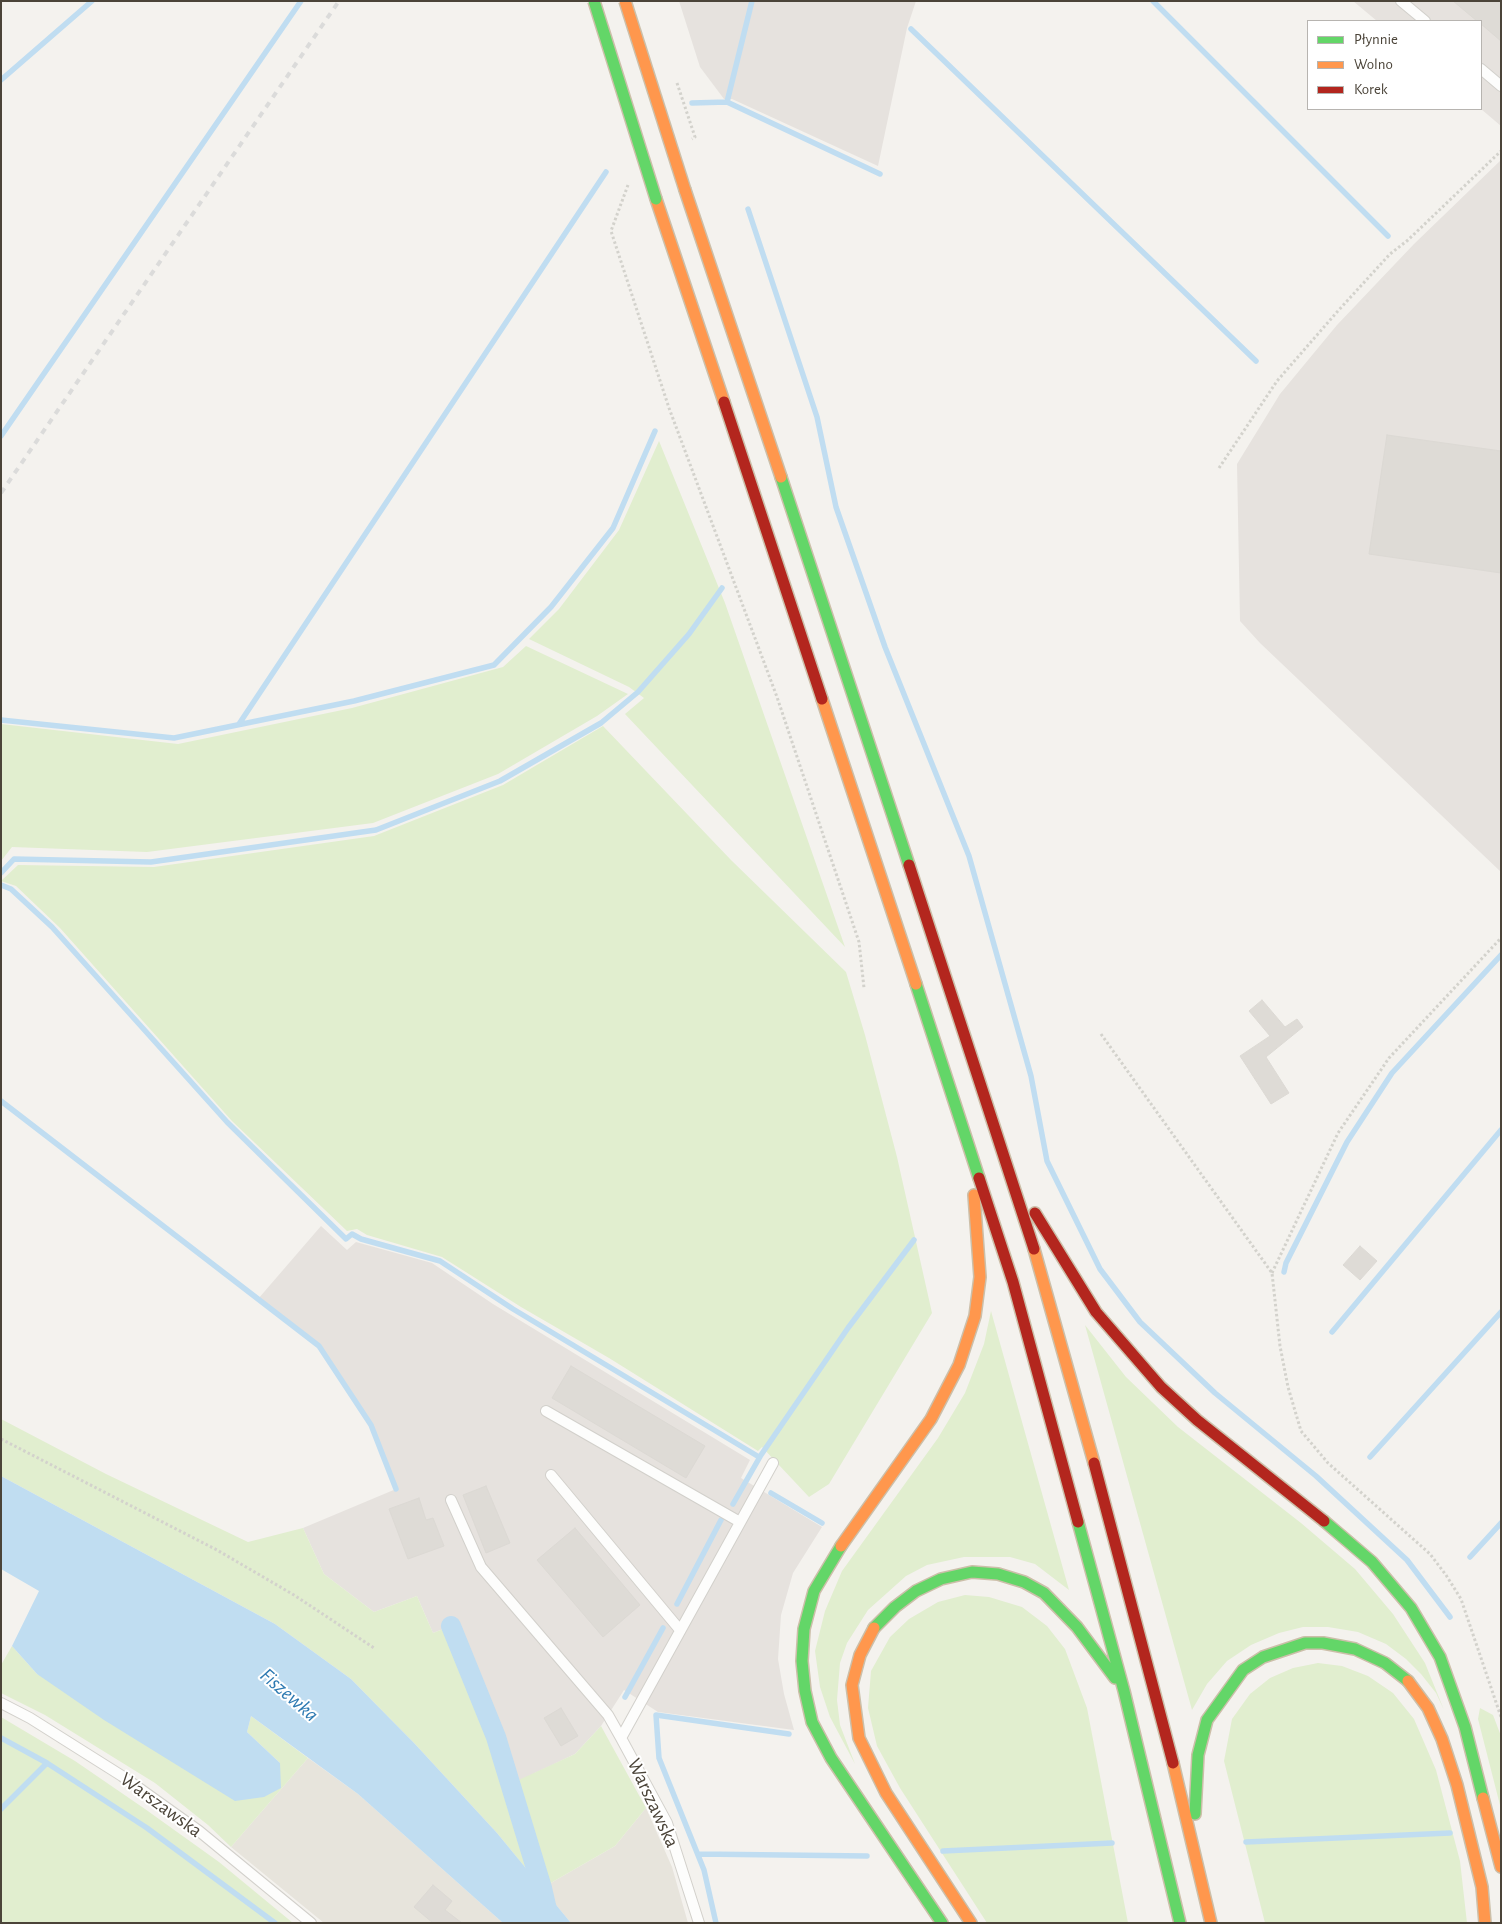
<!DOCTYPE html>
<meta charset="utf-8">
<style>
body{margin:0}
#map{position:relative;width:1502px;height:1924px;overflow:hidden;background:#f4f2ee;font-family:"Alegreya Sans",sans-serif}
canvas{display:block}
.frame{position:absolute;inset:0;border:2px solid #4b4439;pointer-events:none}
.legend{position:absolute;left:1307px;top:20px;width:175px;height:90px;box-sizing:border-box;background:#fff;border:1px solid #b7b4b0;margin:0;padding:6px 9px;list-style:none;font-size:15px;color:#4b4439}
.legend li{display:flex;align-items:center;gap:10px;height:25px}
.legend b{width:25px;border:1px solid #b7b4b0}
</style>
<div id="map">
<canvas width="1502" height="1924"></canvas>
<div class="frame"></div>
<ul class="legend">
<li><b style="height:6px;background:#63d668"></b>Płynnie</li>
<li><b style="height:6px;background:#ff974d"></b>Wolno</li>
<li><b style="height:6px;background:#b3261e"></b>Korek</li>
</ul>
</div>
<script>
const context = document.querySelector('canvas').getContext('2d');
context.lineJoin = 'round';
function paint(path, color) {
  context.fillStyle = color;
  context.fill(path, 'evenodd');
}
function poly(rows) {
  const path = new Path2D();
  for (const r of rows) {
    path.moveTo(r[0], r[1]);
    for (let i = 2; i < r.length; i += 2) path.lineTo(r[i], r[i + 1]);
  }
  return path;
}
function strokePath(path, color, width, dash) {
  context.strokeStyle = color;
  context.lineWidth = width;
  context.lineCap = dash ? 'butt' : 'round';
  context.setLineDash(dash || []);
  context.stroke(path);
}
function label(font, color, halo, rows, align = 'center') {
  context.font = font + ' "Alegreya Sans",sans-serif';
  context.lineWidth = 4;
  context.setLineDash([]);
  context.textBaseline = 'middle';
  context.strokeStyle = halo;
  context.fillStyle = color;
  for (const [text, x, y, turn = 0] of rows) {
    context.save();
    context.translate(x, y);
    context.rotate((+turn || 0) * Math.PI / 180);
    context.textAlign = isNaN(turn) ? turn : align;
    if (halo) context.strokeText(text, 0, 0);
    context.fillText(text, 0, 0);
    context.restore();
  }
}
const residential = poly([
 [308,1758,358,1794,503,1923,324,1923,231,1847],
 [646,1808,672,1867,688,1923,571,1923,542,1888,615,1846]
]);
const industrial = poly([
 [679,1,916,1,907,28,878,166,732,99,724,99,700,67],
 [1353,1,1501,1,1501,126,1481,109,1481,21,1377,21],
 [1501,160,1501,872,1260,643,1240,621,1237,464,1280,394,1337,325,1414,244],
 [321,1226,347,1250,356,1242,432,1263,493,1304,750,1460,741,1478,822,1527,793,1573,781,1615,778,1659,784,1694,794,1730,658,1712,624,1690,601,1726,575,1754,510,1785,496,1737,451,1626,433,1633,417,1596,374,1612,324,1574,303,1528,396,1489,371,1425,319,1346,258,1299]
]);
const green = poly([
 [659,441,725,603,845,947,625,714,644,698,629,687,529,639,559,609,619,530],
 [526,646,628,694,597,716,498,774,373,823,147,852,12,847,1,861,1,724,178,744,352,708,503,667],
 [603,726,731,860,846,972,865,1035,897,1157,932,1313,829,1484,809,1497,762,1447,758,1451,609,1358,521,1307,442,1257,367,1235,357,1229,347,1231,232,1121,60,928,16,886,1,881,18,865,154,867,374,836,503,785],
 [991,1311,1069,1590,1035,1564,1010,1557,964,1557,927,1565,906,1576,868,1610,847,1643,840,1663,837,1700,840,1725,855,1764,830,1717,820,1687,815,1651,825,1611,842,1571,938,1438,965,1393,984,1344],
 [1085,1325,1126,1377,1178,1427,1301,1523,1355,1569,1393,1614,1425,1663,1444,1710,1436,1693,1421,1674,1406,1659,1386,1644,1358,1632,1328,1627,1303,1627,1279,1633,1251,1645,1227,1661,1207,1684,1192,1710],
 [1,1419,106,1474,248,1542,303,1528,324,1574,374,1612,417,1596,433,1633,451,1626,496,1737,510,1784,575,1754,601,1726,646,1808,615,1846,542,1888,497,1833,415,1744,351,1679,275,1624,1,1476],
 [965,1595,989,1597,1022,1607,1047,1626,1065,1649,1087,1708,1128,1923,987,1923,900,1788,877,1746,868,1708,871,1671,890,1637,909,1619,938,1602],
 [12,1646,37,1674,280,1763,247,1732,251,1716,308,1758,231,1847,208,1825,155,1783,45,1715,1,1693,1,1665],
 [1318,1663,1342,1666,1368,1676,1393,1693,1414,1719,1436,1770,1460,1861,1467,1923,1265,1923,1224,1761,1232,1719,1250,1694,1270,1678,1293,1668],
 [1480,1708,1493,1715,1501,1736,1501,1809,1478,1719],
 [1,1717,75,1761,145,1809,219,1862,293,1923,1,1923]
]);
const water = poly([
 [1,1476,275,1624,351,1679,415,1744,497,1833,571,1923,503,1923,358,1794,251,1716,247,1732,280,1763,281,1788,264,1797,235,1801,104,1720,37,1674,12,1646,39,1591,1,1569]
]);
const stream = poly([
 [1153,1,1388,236],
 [911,29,1256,361],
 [1,80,92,1],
 [727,102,752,1],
 [692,103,727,102,880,174],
 [748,209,817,417,836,507,885,647,969,856,1031,1076,1047,1161,1100,1269,1140,1322,1215,1393,1316,1476,1407,1560,1450,1617],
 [1,436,301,1],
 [1,720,174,738,354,701,494,665,551,607,613,528,655,431],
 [239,724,606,172],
 [1,873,14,859,151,862,376,830,500,781,601,723,638,692,689,634,722,588],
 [1,885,11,889,52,927,227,1122,346,1239,352,1234,361,1239,440,1261,513,1309,759,1457],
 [1,1101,319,1346,371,1425,396,1489],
 [1284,1272,1286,1263,1347,1142,1392,1073,1501,955],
 [1332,1332,1501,1130],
 [1370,1457,1501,1312],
 [771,1493,822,1523],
 [733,1504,761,1455,848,1328,914,1240],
 [1470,1557,1501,1523],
 [677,1604,721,1520],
 [625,1697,663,1628],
 [1,1738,47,1763,147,1828,275,1923],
 [1,1809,47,1763],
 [1246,1842,1450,1833],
 [943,1851,1112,1843],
 [698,1854,867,1856],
 [716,1923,704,1870,659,1758,656,1715,789,1734]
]);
const canal = poly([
 [451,1626,496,1737,542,1888,550,1923]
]);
const building = poly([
 [1453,1,1501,1,1501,41,1481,24,1481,21,1477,21,1453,1],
 [1387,435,1501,451,1501,573,1369,554,1387,435],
 [1262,1000,1285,1027,1297,1019,1303,1027,1266,1057,1289,1093,1271,1104,1240,1056,1270,1036,1249,1011,1262,1000],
 [1360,1246,1377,1261,1360,1280,1343,1265,1360,1246],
 [571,1366,705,1446,686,1478,552,1398,571,1366],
 [486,1486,510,1543,486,1553,463,1495,486,1486],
 [419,1498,426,1520,433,1518,444,1546,408,1559,389,1509,419,1498],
 [575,1528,640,1605,603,1637,537,1560,575,1528],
 [561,1708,578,1736,561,1746,544,1718,561,1708],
 [433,1885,452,1901,445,1910,462,1923,433,1923,414,1907,433,1885]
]);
const path = poly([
 [677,83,695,137,692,139],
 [628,185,611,231,669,408,777,697,859,942,864,988],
 [1219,468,1277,381,1337,312,1390,254,1408,240,1501,151],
 [1101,1034,1272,1273,1280,1346,1288,1387,1301,1431,1328,1463,1430,1554,1446,1575,1461,1599,1501,1717],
 [1272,1273,1338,1133,1389,1058,1501,938],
 [1,1439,217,1550,294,1595,374,1648]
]);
const lane = poly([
 [1401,1,1425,21],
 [1481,69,1501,86],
 [546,1411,740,1522],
 [551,1475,680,1630],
 [451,1500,481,1567,608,1715,621,1738,667,1823,699,1923],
 [1,1703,30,1718,122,1776,199,1831,311,1923],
 [621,1738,773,1463]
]);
const fast = poly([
 [781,477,909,865],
 [916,984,979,1178],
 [1324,1521,1372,1562,1411,1608,1440,1657,1465,1727,1483,1798],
 [1078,1522,1124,1691,1180,1923],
 [841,1546,814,1591,804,1629,802,1661,805,1691,812,1722,831,1758,942,1923],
 [874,1628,895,1607,916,1591,941,1579,972,1572,998,1574,1024,1582,1044,1593,1077,1627,1115,1678],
 [1195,1814,1198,1755,1207,1720,1243,1670,1263,1657,1305,1643,1323,1643,1355,1649,1385,1663,1408,1681]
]);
const slow = poly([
 [685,190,781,477],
 [656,199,724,402],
 [822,699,916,984],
 [1034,1249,1094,1463],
 [841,1546,931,1419,959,1365,975,1316,980,1277,974,1195],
 [874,1628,860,1655,852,1685,859,1738,886,1793,971,1923],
 [1408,1681,1428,1708,1442,1739,1457,1785,1482,1887,1485,1923],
 [1173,1763,1211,1923],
 [1483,1798,1501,1867]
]);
const jam = poly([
 [724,402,822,699],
 [909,865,1034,1249],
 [979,1178,1013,1282,1078,1522],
 [1035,1213,1096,1312,1161,1387,1197,1420,1324,1521],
 [1094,1463,1173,1763]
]);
const rail = poly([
 [1,493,339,1]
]);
const fastBridge = poly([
 [594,1,656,199]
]);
const slowBridge = poly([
 [625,1,685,190]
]);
const streetNames = [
 ["Warszawska",653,1803,65],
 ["Warszawska",161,1805,36]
];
const waterNames = [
 ["Fiszewka",289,1695,41]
];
paint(residential, '#e7e4dc');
paint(industrial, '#e6e2de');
paint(green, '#e1eecf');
paint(water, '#c0ddf1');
strokePath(stream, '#c0ddf1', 5.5);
strokePath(canal, '#c0ddf1', 20);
paint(building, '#dedbd6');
strokePath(building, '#dcd9d4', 1);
strokePath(lane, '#d2d0cb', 12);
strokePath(fast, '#ccbfa9', 14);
strokePath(slow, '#ccbfa9', 14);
strokePath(jam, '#ccbfa9', 14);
strokePath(path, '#d3d2cc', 3, [2.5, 2.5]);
strokePath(lane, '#fdfdfc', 10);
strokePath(fast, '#63d668', 11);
strokePath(slow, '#ff974d', 11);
strokePath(jam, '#b3261e', 11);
strokePath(rail, '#dbdbda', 4, [6, 6]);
strokePath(fastBridge, '#ccbfa9', 14, []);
strokePath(slowBridge, '#ccbfa9', 14, []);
strokePath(fastBridge, '#63d668', 11);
strokePath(slowBridge, '#ff974d', 11);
label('20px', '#4b4439', '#fff', streetNames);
label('italic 21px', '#2e7ab2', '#fff', waterNames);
</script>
